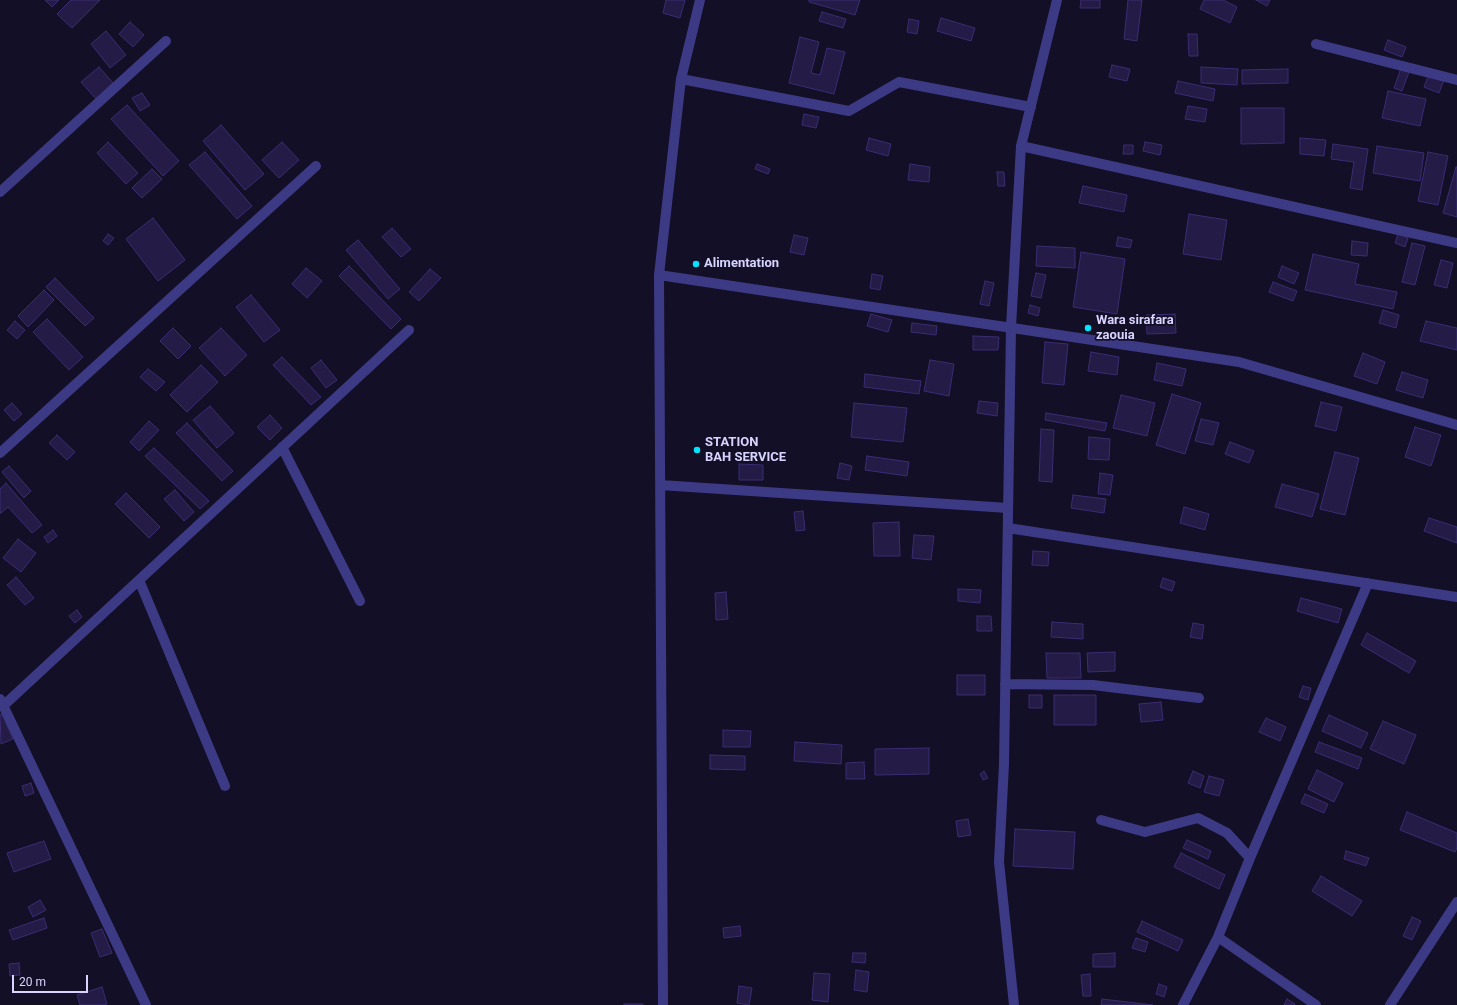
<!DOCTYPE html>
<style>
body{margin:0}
#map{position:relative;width:1457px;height:1005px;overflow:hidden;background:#130f26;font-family:Roboto,sans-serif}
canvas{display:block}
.scale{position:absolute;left:12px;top:975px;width:76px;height:18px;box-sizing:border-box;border:2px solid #d9d4ff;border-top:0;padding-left:5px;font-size:12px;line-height:14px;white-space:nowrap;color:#d9d4ff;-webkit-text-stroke:3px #130f26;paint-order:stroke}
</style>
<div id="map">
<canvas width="1457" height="1005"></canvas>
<div class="scale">20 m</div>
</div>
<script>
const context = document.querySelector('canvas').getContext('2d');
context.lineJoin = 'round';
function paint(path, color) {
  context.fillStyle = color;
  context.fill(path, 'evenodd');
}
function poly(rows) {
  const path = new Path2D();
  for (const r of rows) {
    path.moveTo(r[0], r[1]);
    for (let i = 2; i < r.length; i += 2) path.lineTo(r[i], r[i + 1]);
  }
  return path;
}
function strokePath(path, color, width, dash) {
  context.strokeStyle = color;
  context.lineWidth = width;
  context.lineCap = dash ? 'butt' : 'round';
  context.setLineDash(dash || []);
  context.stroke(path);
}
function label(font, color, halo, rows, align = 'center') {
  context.font = font + ' Roboto,sans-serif';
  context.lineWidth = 3.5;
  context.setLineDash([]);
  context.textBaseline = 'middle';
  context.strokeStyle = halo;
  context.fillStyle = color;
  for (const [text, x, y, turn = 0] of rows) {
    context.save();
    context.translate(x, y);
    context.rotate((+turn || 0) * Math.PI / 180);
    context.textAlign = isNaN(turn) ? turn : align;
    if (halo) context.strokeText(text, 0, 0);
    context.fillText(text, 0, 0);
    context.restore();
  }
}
const building = poly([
 [45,0,59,0,52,7,45,0],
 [71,0,100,0,72,28,57,14,71,0],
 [666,0,685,0,680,18,663,13,666,0],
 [809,0,860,0,855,15,809,2,809,0],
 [1081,0,1100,0,1100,8,1080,8,1081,0],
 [1128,0,1142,0,1137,41,1124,39,1128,0],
 [1204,0,1223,0,1237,7,1230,23,1200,9,1204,0],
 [1256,0,1270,0,1267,6,1256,0],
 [822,12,846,19,843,28,819,21,822,12],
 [941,18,975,28,971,41,937,31,941,18],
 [909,19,919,21,917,34,907,32,909,19],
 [130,22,144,35,133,47,119,34,130,22],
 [106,31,126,55,110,68,91,44,106,31],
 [1188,34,1197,34,1198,56,1189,56,1188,34],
 [800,37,819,42,811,73,820,75,827,48,845,52,834,94,789,83,800,37],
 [1388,40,1406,47,1402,57,1384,50,1388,40],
 [1112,65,1130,69,1127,81,1109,77,1112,65],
 [99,67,114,84,96,99,81,82,99,67],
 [1201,67,1238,69,1237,85,1201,83,1201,67],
 [1401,68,1409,72,1402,91,1394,88,1401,68],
 [1288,69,1288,83,1242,84,1242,70,1288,69],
 [1429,74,1444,80,1439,93,1424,87,1429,74],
 [1178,81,1215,89,1213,101,1175,93,1178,81],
 [1388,91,1426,99,1420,126,1382,118,1388,91],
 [142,93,150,105,140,111,132,98,142,93],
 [127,105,179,161,163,176,111,119,127,105],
 [1188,106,1207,109,1205,122,1185,119,1188,106],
 [1241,108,1284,108,1284,143,1241,144,1241,108],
 [804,114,819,117,816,128,802,125,804,114],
 [221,125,264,174,245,190,203,141,221,125],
 [869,138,891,144,888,156,866,150,869,138],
 [1300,138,1326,140,1324,156,1300,154,1300,138],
 [108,142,138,173,126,184,97,153,108,142],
 [282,142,299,160,279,178,262,160,282,142],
 [1145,142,1162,145,1160,155,1143,151,1145,142],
 [1333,144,1368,149,1362,190,1350,188,1354,162,1331,159,1333,144],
 [1124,145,1133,145,1133,154,1123,154,1124,145],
 [1377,146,1424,153,1420,181,1373,173,1377,146],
 [205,152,252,206,237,219,189,165,205,152],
 [1428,152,1448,156,1438,205,1418,201,1428,152],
 [757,164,770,169,768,174,755,169,757,164],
 [910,164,930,167,929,182,908,180,910,164],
 [1456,167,1457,167,1457,217,1443,213,1456,167],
 [152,169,162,179,142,198,132,188,152,169],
 [997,172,1004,172,1005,186,998,186,997,172],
 [1083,186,1127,195,1124,212,1079,203,1083,186],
 [1189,214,1227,220,1221,260,1183,254,1189,214],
 [153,218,185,260,158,281,126,239,153,218],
 [392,228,411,249,401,257,382,237,392,228],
 [108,234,114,238,108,245,103,241,108,234],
 [1398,234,1408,238,1405,247,1395,243,1398,234],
 [794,235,808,238,804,255,790,252,794,235],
 [1118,237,1132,240,1130,248,1116,246,1118,237],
 [358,240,400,289,388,299,346,250,358,240],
 [1352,241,1368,243,1367,256,1351,255,1352,241],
 [1412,243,1425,246,1415,285,1402,282,1412,243],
 [1037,246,1075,248,1075,268,1036,266,1037,246],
 [1081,252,1125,259,1117,314,1073,307,1081,252],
 [1313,254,1359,264,1355,284,1397,292,1393,309,1305,290,1313,254],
 [1441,260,1453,263,1447,288,1434,285,1441,260],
 [349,266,401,319,391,329,339,276,349,266],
 [1282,266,1299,273,1294,284,1278,277,1282,266],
 [306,268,322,281,307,298,292,284,306,268],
 [430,269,441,278,419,301,409,292,430,269],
 [1036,273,1046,275,1041,298,1031,296,1036,273],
 [872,274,883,276,880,290,870,288,872,274],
 [55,278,94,318,85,326,46,287,55,278],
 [985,281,994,283,989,306,980,304,985,281],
 [1273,282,1297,291,1293,301,1269,292,1273,282],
 [44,290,54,300,28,327,18,316,44,290],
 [251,295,280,330,264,342,236,307,251,295],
 [1030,305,1040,308,1038,316,1028,313,1030,305],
 [1383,310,1399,315,1396,328,1379,323,1383,310],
 [871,314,892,320,888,332,867,326,871,314],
 [1175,314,1176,333,1147,334,1146,315,1175,314],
 [47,319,83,357,69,370,33,332,47,319],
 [15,321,25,330,17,339,7,330,15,321],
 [1426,321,1457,328,1457,350,1420,341,1426,321],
 [912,323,937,326,936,335,911,332,912,323],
 [173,328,191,346,178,359,160,341,173,328],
 [221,328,247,355,225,376,199,348,221,328],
 [973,336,999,337,998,350,973,350,973,336],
 [1045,342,1068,344,1064,385,1042,383,1045,342],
 [1091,352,1119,357,1117,375,1088,371,1091,352],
 [1363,353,1385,362,1377,384,1354,376,1363,353],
 [282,357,321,397,311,405,273,365,282,357],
 [321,360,337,380,326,388,311,368,321,360],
 [930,360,954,364,949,396,924,391,930,360],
 [1157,363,1186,369,1182,386,1154,380,1157,363],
 [201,365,218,382,187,412,170,395,201,365],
 [148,369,165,382,156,391,140,377,148,369],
 [1402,372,1428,380,1423,398,1396,390,1402,372],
 [865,374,921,381,919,394,864,387,865,374],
 [1172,394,1201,403,1185,454,1156,445,1172,394],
 [1121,395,1155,403,1147,436,1113,428,1121,395],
 [979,401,998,403,997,416,977,413,979,401],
 [1321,402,1342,407,1336,431,1315,426,1321,402],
 [12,403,22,414,14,421,4,410,12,403],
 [854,403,907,408,903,442,851,437,854,403],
 [210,406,234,433,217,448,193,420,210,406],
 [1046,413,1107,423,1105,431,1045,420,1046,413],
 [270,415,282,428,270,440,257,427,270,415],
 [1201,419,1219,423,1213,445,1195,441,1201,419],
 [149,421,159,430,139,451,130,442,149,421],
 [187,423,233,471,222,481,176,433,187,423],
 [1415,427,1441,435,1431,466,1405,457,1415,427],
 [1041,429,1054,430,1052,482,1039,481,1041,429],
 [57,435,75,452,67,460,49,443,57,435],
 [1089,437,1110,439,1109,460,1088,459,1089,437],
 [1230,442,1254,451,1249,463,1225,454,1230,442],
 [154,448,209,501,200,509,145,456,154,448],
 [1335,452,1359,458,1345,515,1320,509,1335,452],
 [867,456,909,462,907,476,865,470,867,456],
 [840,463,852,466,849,480,837,478,840,463],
 [739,464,763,465,763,480,739,480,739,464],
 [9,466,31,491,24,498,2,472,9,466],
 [1100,473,1113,475,1110,495,1098,494,1100,473],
 [6,483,42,525,32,533,8,507,0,514,0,489,6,483],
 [1282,484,1319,494,1312,517,1275,507,1282,484],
 [175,490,194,512,184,521,164,499,175,490],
 [126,493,160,527,149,538,115,504,126,493],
 [1073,495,1106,499,1104,513,1071,508,1073,495],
 [1184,507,1209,514,1205,530,1180,523,1184,507],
 [803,511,805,530,796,531,794,512,803,511],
 [1429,518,1457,527,1457,543,1424,531,1429,518],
 [899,522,900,556,874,556,873,523,899,522],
 [53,530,57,536,48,543,44,537,53,530],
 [914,535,934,536,931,560,912,558,914,535],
 [18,539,36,553,21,572,3,558,18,539],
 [1033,551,1049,552,1048,566,1032,565,1033,551],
 [16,577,34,598,25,605,7,585,16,577],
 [1163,578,1175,582,1172,591,1160,587,1163,578],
 [958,589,981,590,980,603,958,601,958,589],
 [726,592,728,619,716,620,715,593,726,592],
 [1301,598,1342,609,1338,623,1297,611,1301,598],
 [77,610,82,617,75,623,69,616,77,610],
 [977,616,991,616,992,631,977,631,977,616],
 [1052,622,1083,624,1083,639,1051,637,1052,622],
 [1193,623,1204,625,1202,639,1190,637,1193,623],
 [1367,633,1416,661,1409,673,1361,645,1367,633],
 [1115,652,1115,671,1088,672,1087,653,1115,652],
 [1046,653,1080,653,1081,678,1047,678,1046,653],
 [957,675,985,675,985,695,957,695,957,675],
 [1303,686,1311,688,1308,700,1299,697,1303,686],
 [1029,695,1042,695,1042,708,1029,708,1029,695],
 [1054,695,1096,695,1096,725,1054,725,1054,695],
 [1161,702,1163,720,1141,722,1139,704,1161,702],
 [2,714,13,739,1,744,0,715,2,714],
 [1329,715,1368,733,1361,748,1322,731,1329,715],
 [1266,718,1286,727,1280,741,1259,732,1266,718],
 [1383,721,1416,735,1404,764,1370,749,1383,721],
 [723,730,751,731,750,747,723,747,723,730],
 [795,742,842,745,841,764,794,761,795,742],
 [1319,742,1362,758,1358,769,1315,752,1319,742],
 [929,748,929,774,875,775,875,749,929,748],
 [710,755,745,756,745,770,710,769,710,755],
 [864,762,865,779,846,779,846,763,864,762],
 [1317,770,1343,783,1334,802,1308,789,1317,770],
 [984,771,988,778,983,780,980,774,984,771],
 [1193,771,1204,776,1200,788,1188,783,1193,771],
 [1209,776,1224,780,1219,796,1204,792,1209,776],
 [31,783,34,793,25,796,22,786,31,783],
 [1305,794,1328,804,1324,813,1301,803,1305,794],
 [1407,812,1457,833,1457,848,1455,852,1400,830,1407,812],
 [968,819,971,835,958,837,956,821,968,819],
 [1015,829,1075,832,1073,869,1013,866,1015,829],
 [1187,840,1211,851,1208,859,1183,848,1187,840],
 [44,841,51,859,14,872,7,853,44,841],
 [1346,851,1369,858,1366,866,1344,859,1346,851],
 [1181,853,1225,875,1219,889,1174,867,1181,853],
 [1321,876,1362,901,1352,916,1312,891,1321,876],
 [40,900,46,910,33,917,28,907,40,900],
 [1412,917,1421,921,1412,940,1403,936,1412,917],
 [44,918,47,928,13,940,9,930,44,918],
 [1142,921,1183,940,1178,951,1137,932,1142,921],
 [740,926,741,936,724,938,723,928,740,926],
 [102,929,112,953,100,957,91,933,102,929],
 [1136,938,1148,942,1145,952,1132,948,1136,938],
 [853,953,866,953,865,963,852,962,853,953],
 [1115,953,1115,967,1093,967,1093,954,1115,953],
 [19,963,20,975,10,976,9,964,19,963],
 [856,970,869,972,867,992,854,990,856,970],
 [814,973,830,974,828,1002,812,1000,814,973],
 [1090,974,1091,996,1083,996,1081,975,1090,974],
 [1159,984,1167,987,1164,997,1156,994,1159,984],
 [739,986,752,988,749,1005,737,1003,739,986],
 [102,987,107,1004,103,1005,80,1005,77,995,102,987],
 [1102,999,1153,1005,1101,1005,1102,999],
 [1287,999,1295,1004,1294,1005,1284,1005,1287,999],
 [624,1004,643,1004,643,1005,624,1005,624,1004]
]);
const minor = poly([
 [1316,44,1457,80],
 [681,79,849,111,899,82,1031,107],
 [1021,146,1457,243],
 [0,192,166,41],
 [659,275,1239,362,1457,425],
 [282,447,360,601],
 [0,453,316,166],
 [660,485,1008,508],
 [1008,528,1457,597],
 [139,580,225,786],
 [1005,684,1093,685,1199,698],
 [0,699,146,1005],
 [3,706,409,330],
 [1101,820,1145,832,1198,818,1227,833,1250,858],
 [1218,937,1316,1005],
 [663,1005,659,275,681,79,700,0],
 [1014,1005,999,862,1004,764,1011,327,1021,146,1057,0],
 [1183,1005,1218,937,1250,858,1368,583],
 [1390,1005,1457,902]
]);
const markers = [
 [696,264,4,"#00e5ff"],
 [1088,328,4,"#00e5ff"],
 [697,450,4,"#00e5ff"]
];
const poiNames = [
 ["Alimentation",704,264],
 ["Wara sirafara",1096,321],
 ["zaouia",1096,336],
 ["STATION",705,443],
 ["BAH SERVICE",705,458]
];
paint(building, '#241b47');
strokePath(building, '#3b2d73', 1);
strokePath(minor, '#3d3a85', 10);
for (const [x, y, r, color] of markers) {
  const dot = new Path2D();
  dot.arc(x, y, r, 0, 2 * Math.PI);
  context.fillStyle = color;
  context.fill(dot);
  strokePath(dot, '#130f26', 1.5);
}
label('bold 13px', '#d9d4ff', '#130f26', poiNames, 'left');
</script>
